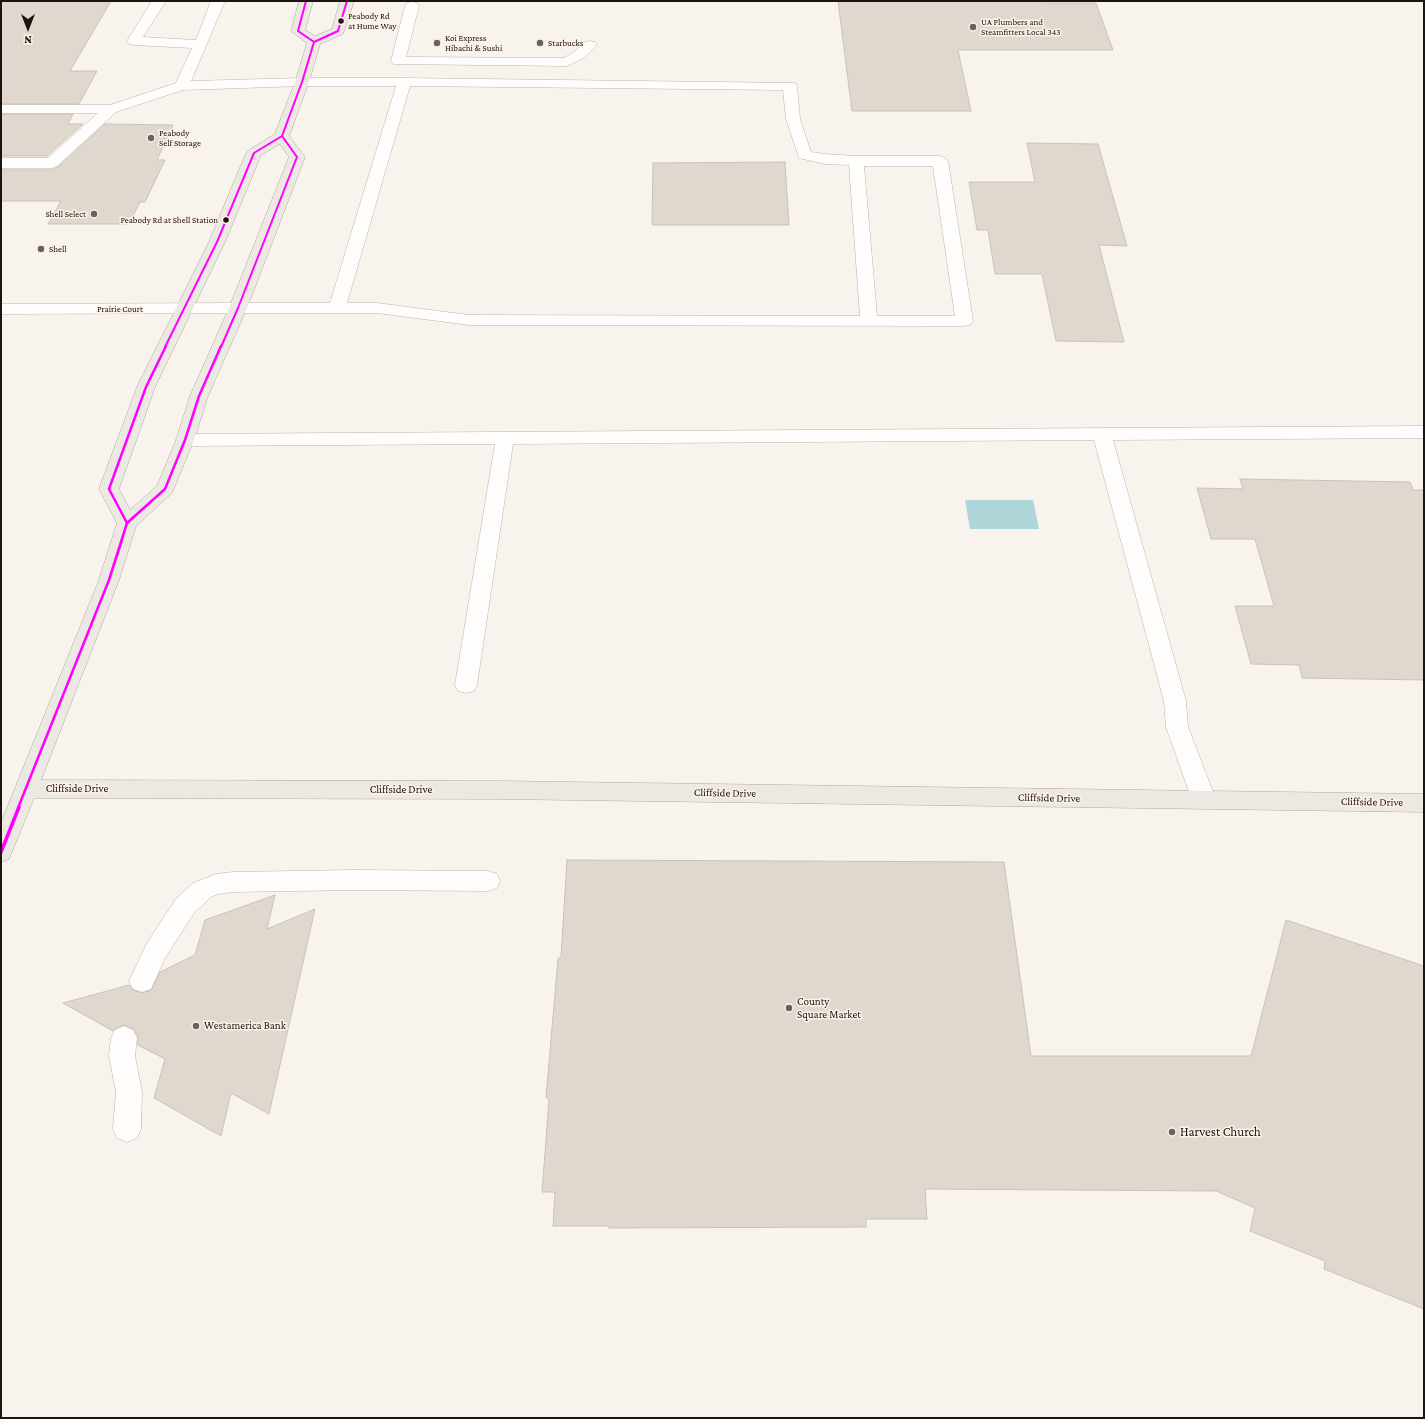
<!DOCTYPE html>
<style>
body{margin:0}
#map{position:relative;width:1425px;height:1419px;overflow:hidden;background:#f9f3ee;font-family:"Crimson Pro",serif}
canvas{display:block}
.frame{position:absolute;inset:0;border:2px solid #1d140d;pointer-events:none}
.north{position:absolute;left:8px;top:8px;width:40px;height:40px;-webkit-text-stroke:3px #fdf2ea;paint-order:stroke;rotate:180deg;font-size:11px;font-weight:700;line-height:16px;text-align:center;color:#1d140d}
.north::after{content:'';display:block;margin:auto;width:14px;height:18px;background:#1d140d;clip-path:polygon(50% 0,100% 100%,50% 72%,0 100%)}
</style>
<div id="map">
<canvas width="1425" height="1419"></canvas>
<div class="frame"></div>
<div class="north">N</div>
</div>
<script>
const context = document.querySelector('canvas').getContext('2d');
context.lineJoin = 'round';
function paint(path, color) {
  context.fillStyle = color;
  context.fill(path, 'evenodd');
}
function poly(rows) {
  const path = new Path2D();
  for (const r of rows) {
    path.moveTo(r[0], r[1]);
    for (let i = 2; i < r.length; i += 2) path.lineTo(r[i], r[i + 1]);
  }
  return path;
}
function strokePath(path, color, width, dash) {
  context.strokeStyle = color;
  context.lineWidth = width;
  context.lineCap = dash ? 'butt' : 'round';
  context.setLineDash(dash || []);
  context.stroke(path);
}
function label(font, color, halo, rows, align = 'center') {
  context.font = font + ' "Crimson Pro",serif';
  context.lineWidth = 3;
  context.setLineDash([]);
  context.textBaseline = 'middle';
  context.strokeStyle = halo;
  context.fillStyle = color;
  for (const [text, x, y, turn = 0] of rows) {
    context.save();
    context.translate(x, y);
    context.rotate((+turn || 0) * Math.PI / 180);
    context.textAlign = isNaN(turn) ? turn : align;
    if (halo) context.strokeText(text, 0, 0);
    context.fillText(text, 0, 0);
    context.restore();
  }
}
const water = poly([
 [965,500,1033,500,1039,529,970,529]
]);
const building = poly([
 [1,1,111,1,70,71,97,71,79,104,1,104,1,1],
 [838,1,1043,1,1044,3,1096,3,1113,50,958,50,971,111,852,111,838,1],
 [1,114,73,114,68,124,83,124,47,156,1,156,1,114],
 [105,124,173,125,157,160,165,160,145,202,140,202,129,224,48,224,61,201,1,201,1,170,52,170,58,167,105,124],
 [1027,143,1098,144,1127,246,1099,245,1124,342,1056,341,1042,274,995,274,988,230,977,230,969,182,1035,182,1027,143],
 [785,162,789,225,652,225,653,163,785,162],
 [1240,479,1410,482,1413,490,1424,490,1424,680,1302,678,1299,665,1251,664,1235,606,1274,606,1255,539,1211,539,1197,488,1243,489,1240,479],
 [567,860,1004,862,1031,1056,1251,1056,1286,920,1424,966,1424,1309,1324,1269,1325,1261,1250,1231,1255,1208,1216,1191,925,1189,927,1219,866,1219,866,1227,609,1228,609,1226,553,1226,555,1192,542,1192,549,1100,546,1097,558,959,561,957,567,860],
 [275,895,267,929,315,909,269,1114,231,1093,221,1136,154,1098,165,1059,138,1045,138,1037,134,1029,123,1025,114,1029,113,1031,63,1003,129,985,133,990,142,993,151,990,160,972,195,955,205,920,275,895]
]);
const lane = poly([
 [152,1,166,1,143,37,196,40,211,1,225,1,191,81,302,78,404,78,795,83,797,86,800,119,811,152,825,154,856,156,940,156,945,158,948,161,973,321,970,325,964,326,469,325,377,313,238,313,232,312,229,308,232,304,238,303,330,303,396,86,302,86,183,90,116,112,57,166,52,168,1,168,1,158,48,158,98,113,1,113,1,105,110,105,176,83,192,48,134,45,129,44,127,41,152,1],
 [410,86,783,90,786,119,799,158,825,164,849,165,860,316,469,315,377,303,347,303,410,86],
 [864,166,933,166,955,316,877,316,864,166],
 [412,2,417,3,419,6,406,57,564,58,574,52,585,42,590,41,595,42,597,45,584,58,567,66,393,64,391,61,405,6,407,3,412,2],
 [1424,426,1424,438,1113,440,1186,701,1188,727,1216,800,1212,806,1204,809,1196,806,1192,800,1166,727,1164,701,1094,440,513,444,477,685,474,691,466,693,458,691,455,685,495,444,185,446,178,444,176,440,178,436,185,434,1424,426],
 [355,870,488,871,497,874,500,881,497,888,488,891,355,890,233,892,218,894,211,897,194,913,165,958,151,989,142,992,133,989,129,981,147,943,176,899,193,883,216,874,233,872,355,870],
 [124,1026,133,1030,137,1038,135,1056,142,1092,141,1129,137,1138,127,1142,117,1138,113,1129,116,1092,109,1056,111,1038,115,1030,124,1026]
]);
const street = poly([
 [238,303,244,304,247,308,244,312,238,313,1,314,1,304,238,303]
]);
const primary = poly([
 [299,1,313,1,305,30,315,36,332,29,340,1,354,1,343,34,320,44,309,82,289,136,305,157,247,308,208,396,194,440,172,493,136,526,119,580,41,780,499,781,1424,794,1424,812,499,799,34,798,9,859,1,862,1,823,99,580,117,523,99,489,137,387,209,242,246,153,249,150,275,134,295,82,307,43,291,31,299,1],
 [280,144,289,157,229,308,190,396,176,440,157,486,130,510,119,489,155,387,225,242,261,155,280,144]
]);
const bus1Far2 = poly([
 [306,1,298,31,314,42],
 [165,347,217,242,254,153,282,136,302,82,314,42,338,31,347,1],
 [221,347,238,308,297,157,282,136]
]);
const bus1Far1 = poly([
 [117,556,127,523,165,489,185,440,199,396,221,346],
 [18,808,109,580,127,523,109,489,146,387,166,346]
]);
const bus1 = poly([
 [1,852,19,807]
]);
const markers = [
 [341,21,3.5,"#1d140d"],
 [973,27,4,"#6a625c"],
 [437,43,4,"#6a625c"],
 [540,43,4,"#6a625c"],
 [151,138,4,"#6a625c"],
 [94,214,4,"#6a625c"],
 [226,220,3.5,"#1d140d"],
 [41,249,4,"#6a625c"],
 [789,1008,4,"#6a625c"],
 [196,1026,4,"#6a625c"],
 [1172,1132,4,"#6a625c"]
];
const farBusnames = [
 ["Peabody Rd",348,16],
 ["at Hume Way",348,26],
 ["Peabody Rd at Shell Station",218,220,"right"]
];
const farPoinames = [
 ["UA Plumbers and",981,22],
 ["Steamfitters Local 343",981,32],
 ["Koi Express",445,38],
 ["Hibachi & Sushi",445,48],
 ["Starbucks",548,43],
 ["Peabody",159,133],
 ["Self Storage",159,143],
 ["Shell Select",86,214,"right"],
 ["Shell",49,249]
];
const farStreetnames = [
 ["Prairie Court",120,309]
];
const streetNames = [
 ["Cliffside Drive",77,789],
 ["Cliffside Drive",401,790],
 ["Cliffside Drive",725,793,1],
 ["Cliffside Drive",1049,798,1],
 ["Cliffside Drive",1372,802,1]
];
const poiNames = [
 ["County",797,1002],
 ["Square Market",797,1015],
 ["Westamerica Bank",204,1026]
];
const nearPoinames = [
 ["Harvest Church",1180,1132]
];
paint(water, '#aed5d7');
paint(building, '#e0d8ce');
strokePath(building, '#c8c2ba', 1);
strokePath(lane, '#bab3ad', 1);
strokePath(street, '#bab3ad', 1);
strokePath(primary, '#b0a89d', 1);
paint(lane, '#fefdfc');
paint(street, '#fefdfc');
paint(primary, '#ece9e3');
strokePath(bus1Far2, '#f0f', 2);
strokePath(bus1Far1, '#f0f', 2.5);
strokePath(bus1, '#f0f', 3.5);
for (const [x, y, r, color] of markers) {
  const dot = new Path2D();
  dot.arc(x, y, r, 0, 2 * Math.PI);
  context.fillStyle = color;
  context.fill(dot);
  strokePath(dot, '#fdf2ea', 1.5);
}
label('9px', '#1d140d', '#fdf2ea', farBusnames, 'left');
label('9px', '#1d140d', '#fdf2ea', farPoinames, 'left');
label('9px', '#1d140d', '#fdf2ea', farStreetnames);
label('11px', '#1d140d', '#fdf2ea', streetNames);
label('11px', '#1d140d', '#fdf2ea', poiNames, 'left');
label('13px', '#1d140d', '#fdf2ea', nearPoinames, 'left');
</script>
